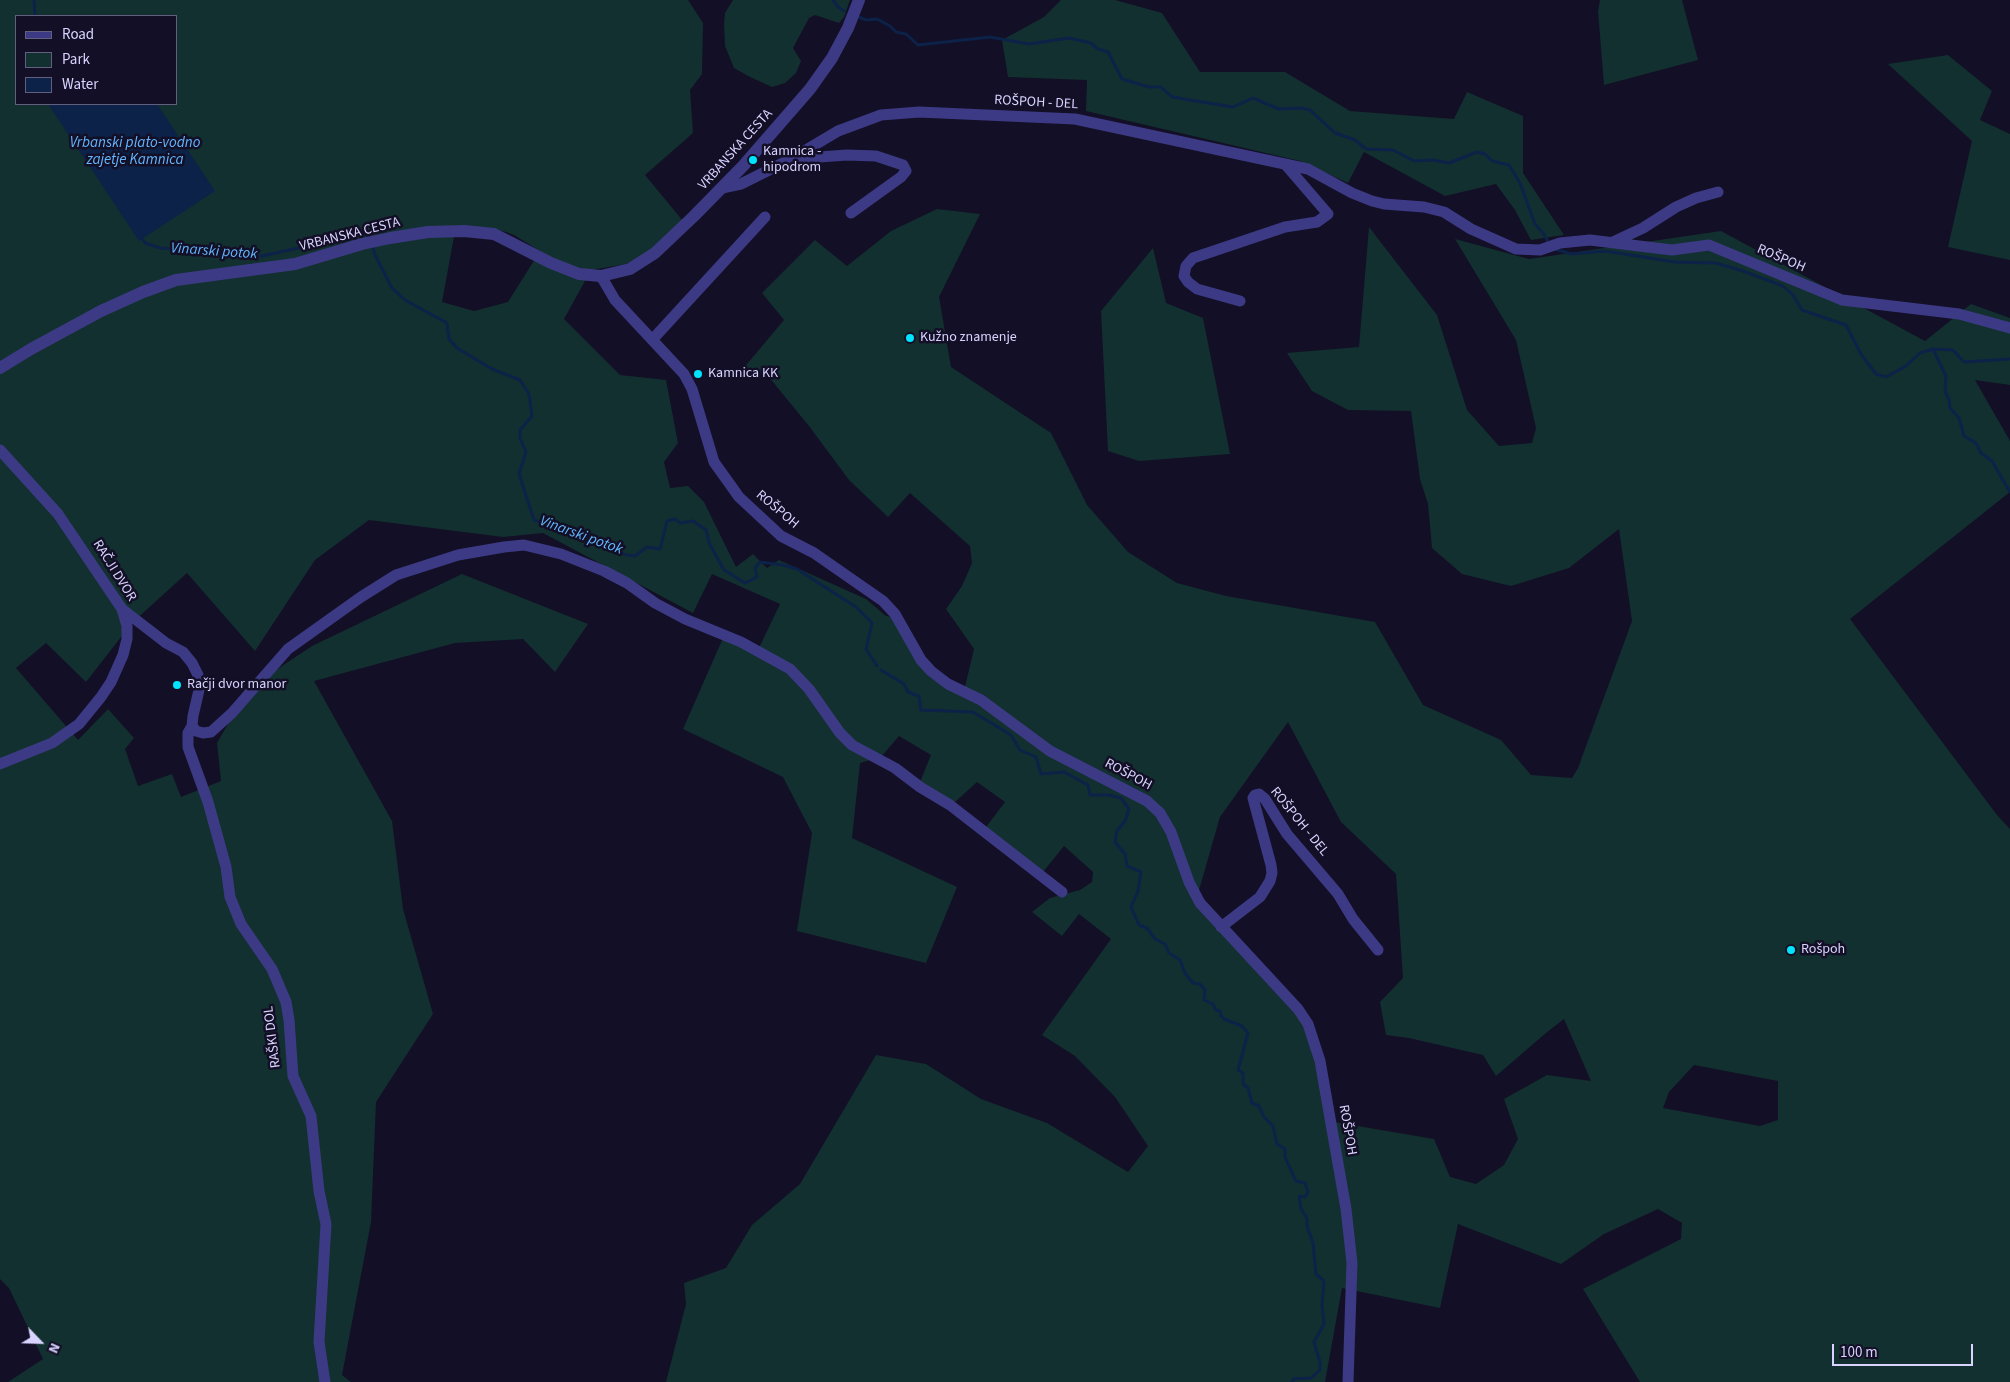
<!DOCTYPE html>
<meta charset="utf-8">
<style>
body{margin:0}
#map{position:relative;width:2010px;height:1382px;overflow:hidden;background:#130f26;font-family:"Source Sans 3",sans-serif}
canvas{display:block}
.legend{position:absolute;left:15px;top:15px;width:162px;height:90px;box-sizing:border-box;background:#130f26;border:1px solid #625e7d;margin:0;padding:6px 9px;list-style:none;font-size:15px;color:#d9d4ff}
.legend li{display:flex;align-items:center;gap:10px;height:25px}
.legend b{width:25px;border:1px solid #625e7d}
.north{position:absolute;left:15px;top:1317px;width:50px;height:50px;-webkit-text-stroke:4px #130f26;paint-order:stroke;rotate:114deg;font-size:14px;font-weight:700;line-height:20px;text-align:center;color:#d9d4ff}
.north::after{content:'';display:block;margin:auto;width:18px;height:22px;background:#d9d4ff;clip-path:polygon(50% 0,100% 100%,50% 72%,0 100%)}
.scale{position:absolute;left:1832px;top:1344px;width:141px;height:22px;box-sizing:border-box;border:2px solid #d9d4ff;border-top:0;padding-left:6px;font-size:15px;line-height:18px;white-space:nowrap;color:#d9d4ff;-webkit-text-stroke:4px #130f26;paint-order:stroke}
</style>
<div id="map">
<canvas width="2010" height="1382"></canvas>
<ul class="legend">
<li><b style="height:6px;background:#3d3a85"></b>Road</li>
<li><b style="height:14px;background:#12302f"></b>Park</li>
<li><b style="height:14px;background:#0c2248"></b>Water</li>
</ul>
<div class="north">N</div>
<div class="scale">100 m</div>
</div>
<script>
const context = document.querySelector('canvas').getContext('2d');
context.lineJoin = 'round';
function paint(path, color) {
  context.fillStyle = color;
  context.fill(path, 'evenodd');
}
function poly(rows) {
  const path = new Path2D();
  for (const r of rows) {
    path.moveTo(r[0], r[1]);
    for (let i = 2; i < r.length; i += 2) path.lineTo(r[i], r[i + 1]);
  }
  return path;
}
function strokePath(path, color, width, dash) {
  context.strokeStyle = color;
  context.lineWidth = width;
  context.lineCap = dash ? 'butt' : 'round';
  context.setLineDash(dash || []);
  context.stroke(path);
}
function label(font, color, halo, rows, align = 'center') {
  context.font = font + ' "Source Sans 3",sans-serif';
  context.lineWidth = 5;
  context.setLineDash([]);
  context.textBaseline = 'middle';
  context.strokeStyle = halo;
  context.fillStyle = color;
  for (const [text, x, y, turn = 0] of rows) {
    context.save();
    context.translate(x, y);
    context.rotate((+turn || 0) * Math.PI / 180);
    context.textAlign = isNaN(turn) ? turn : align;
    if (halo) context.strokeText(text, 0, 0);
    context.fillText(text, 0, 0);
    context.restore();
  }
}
const green = poly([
 [0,0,688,0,703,23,702,74,690,90,693,133,645,175,683,221,656,251,626,264,591,270,564,319,620,375,666,380,678,443,664,462,670,488,688,486,704,502,736,567,753,554,767,568,779,560,866,599,886,616,892,617,915,657,963,695,974,649,946,609,962,586,972,563,970,546,910,493,888,517,849,480,809,426,768,376,742,370,784,320,762,293,815,240,847,266,891,231,937,209,980,214,939,297,951,367,1051,433,1087,505,1128,552,1177,583,1226,596,1375,622,1423,705,1501,740,1531,775,1572,778,1578,768,1632,621,1619,529,1569,568,1511,586,1462,574,1432,548,1428,504,1420,479,1411,411,1348,410,1312,391,1287,353,1359,347,1369,227,1437,315,1467,410,1499,446,1532,443,1536,428,1516,340,1455,239,1529,259,1721,231,1925,341,1971,304,2010,318,2010,385,1975,380,2010,441,2010,492,1850,619,1997,815,2010,829,2010,1382,1640,1382,1583,1289,1681,1239,1682,1223,1658,1209,1604,1234,1561,1264,1458,1224,1440,1308,1342,1288,1325,1382,666,1382,686,1304,684,1283,726,1268,752,1225,800,1184,876,1055,926,1064,981,1099,1047,1123,1128,1172,1148,1146,1115,1097,1075,1056,1042,1035,1111,939,1079,914,1062,936,1032,912,1050,898,1080,890,1092,882,1093,872,1064,846,1043,872,986,827,1005,802,977,782,954,803,920,782,931,755,899,736,881,757,860,763,852,838,957,887,926,963,797,931,812,833,783,777,683,729,723,638,757,652,780,604,712,574,693,613,543,533,503,537,369,520,315,560,255,651,187,573,132,623,86,682,46,643,16,668,78,740,108,709,134,738,125,749,138,786,172,774,181,797,221,781,217,743,236,710,273,672,312,646,462,574,588,624,555,672,523,639,455,643,314,681,392,821,403,909,433,1014,376,1102,371,1222,342,1375,351,1382,8,1382,43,1359,9,1288,0,1279],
 [16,16,176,16,176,104,16,104],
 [456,226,489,228,506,232,514,235,540,251,508,302,474,311,442,302],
 [1288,722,1341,822,1396,874,1403,978,1380,1002,1386,1035,1409,1038,1483,1055,1496,1076,1546,1033,1564,1019,1591,1081,1547,1075,1504,1099,1518,1139,1504,1165,1476,1184,1450,1177,1434,1139,1328,1121,1305,1020,1197,897,1220,817],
 [1694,1065,1778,1081,1778,1120,1760,1126,1663,1108,1669,1092],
 [733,0,850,0,844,17,839,23,815,15,809,18,793,48,801,61,796,73,785,83,772,87,748,76,734,68,725,46,724,25,725,13],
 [1061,0,1115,0,1162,13,1200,72,1285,72,1350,111,1454,119,1467,92,1523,116,1523,173,1564,235,1531,240,1515,210,1496,184,1445,196,1364,152,1348,183,1300,161,1086,111,1087,80,1008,77,1002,40,1044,17],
 [1600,0,1682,0,1698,60,1604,85,1598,11],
 [1948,55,1992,91,1980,120,2010,134,2010,260,1948,247,1972,141,1888,64],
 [1153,248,1166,303,1203,318,1230,454,1139,461,1108,451,1101,311]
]);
const water = poly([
 [48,104,157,104,215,191,139,241]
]);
const stream = poly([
 [34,0,35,16],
 [833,0,838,7,844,11],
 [856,16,866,20,877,19,890,26,896,32,906,34,918,45,990,37,1029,44,1069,38,1091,43,1098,49,1108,52,1122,79,1149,87,1161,87,1172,97,1233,107,1253,98,1279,109,1301,108,1310,110,1335,133,1355,140,1366,149,1393,150,1414,161,1433,160,1449,163,1477,152,1485,154,1492,161,1509,165,1520,183,1535,224,1543,233,1550,245],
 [140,235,145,243,160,248,262,256,317,244,337,233,352,229,363,232,371,238],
 [372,245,375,255,392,288,405,300,447,323,449,339,457,348,492,369,520,380,529,394,532,416,520,430,520,438,526,452,519,474,534,520,588,536,626,555,635,556,647,547,660,549,667,521,675,519,680,523,693,521,706,530,710,545,724,570,745,583,757,577,755,568,760,562,783,565,797,569,856,607,872,623,866,649,877,666],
 [1554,249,1572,254,1605,251,1675,262,1716,263,1743,271,1783,286,1793,295,1802,310,1846,325,1861,354,1876,374,1886,377,1906,366,1920,353,1933,349,1953,350,1964,362,2010,359],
 [1933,349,1946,376,1945,392,1949,399,1950,408,1959,418,1964,436,1976,443,1981,453,1992,461,2010,492],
 [881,670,904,684,908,692,919,696,921,710,973,712,1011,735,1020,750,1036,757,1041,774,1064,772,1088,785,1090,795,1109,795,1121,798,1129,809,1125,821,1117,831,1115,842,1125,854,1127,866,1141,872,1138,891,1131,907,1139,925,1147,928,1155,939,1165,944,1169,953,1180,960,1185,973,1193,983,1200,984,1205,990,1204,1000,1213,1004,1216,1010,1220,1011,1221,1016,1224,1019,1242,1026,1248,1033,1238,1070,1243,1073,1243,1084,1248,1088,1252,1103,1259,1106,1264,1117,1273,1126,1277,1144,1285,1149,1285,1157,1296,1181,1305,1183,1308,1192,1305,1197,1299,1196,1301,1209,1307,1218,1307,1226,1313,1243,1316,1274,1324,1281,1322,1305,1324,1324,1314,1342,1320,1362,1320,1370,1311,1378,1293,1379,1292,1382]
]);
const minor = poly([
 [792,159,847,155,876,156,903,165,906,171,901,177,851,213],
 [722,188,741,184,791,159,838,131,881,115,919,112,1075,119,1308,169,1352,193,1372,201,1384,204,1424,207,1444,212,1471,229,1516,249,1540,250,1560,243,1590,240,1672,250,1709,245,1842,300,1959,314,2010,328],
 [1613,242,1643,228,1676,207,1696,198,1718,192],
 [601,276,615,300,684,374,692,389,714,462,739,497,781,536,814,553,883,601,895,614,921,660,931,671,948,684,981,700,1050,751,1147,801,1160,813,1171,832,1189,882,1200,903,1298,1009,1308,1024,1320,1061,1346,1209,1352,1263,1348,1382],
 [1240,301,1197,289,1188,282,1184,276,1186,266,1193,258,1285,227,1317,222,1328,214,1285,164],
 [652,340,765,217],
 [0,450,58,514,122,609,127,626,127,639,123,655,111,682,101,697,79,724,52,743,0,764],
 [122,609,166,643,183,652,192,663,198,675,199,690,193,716,192,726,196,731,203,733,211,732,232,713,288,649,361,597,396,575,458,555,504,547,524,545,561,554,604,571,627,583,655,603,685,619,741,642,790,669,809,689,840,733,852,745,895,768,920,787,950,805,1062,892],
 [192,726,188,733,188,747,208,802,226,867,230,897,241,924,272,969,286,1002,289,1020,293,1076,311,1116,319,1191,326,1224,319,1342,325,1382],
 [1221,927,1260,897,1270,881,1272,873,1271,865,1253,798,1255,795,1259,794,1265,799,1287,834,1338,894,1353,919,1378,950]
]);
const tertiary = poly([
 [0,368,31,349,101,311,143,292,176,280,295,264,362,244,390,238,428,232,464,231,494,234,551,263,579,274,601,276,630,269,655,253,694,216,743,166,810,89,832,58,848,28,859,0]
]);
const markers = [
 [753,160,5,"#00e5ff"],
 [910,338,5,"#00e5ff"],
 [698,374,5,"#00e5ff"],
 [177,685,5,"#00e5ff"],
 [1791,950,5,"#00e5ff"]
];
const streetNames = [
 ["ROŠPOH - DEL",1036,103,3],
 ["VRBANSKA CESTA",736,150,-48],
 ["VRBANSKA CESTA",350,235,-14],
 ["ROŠPOH",1781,259,23],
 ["ROŠPOH",777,510,40],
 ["RAČJI DVOR",114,571,58],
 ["ROŠPOH",1128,775,28],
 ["ROŠPOH - DEL",1299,822,51],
 ["RAŠKI DOL",273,1037,-97],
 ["ROŠPOH",1347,1130,80]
];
const poiNames = [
 ["Kamnica -",763,152],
 ["hipodrom",763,168],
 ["Kužno znamenje",920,338],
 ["Kamnica KK",708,374],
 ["Račji dvor manor",187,685],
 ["Rošpoh",1801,950]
];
const waterNames = [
 ["Vrbanski plato-vodno",135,144],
 ["zajetje Kamnica",135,161],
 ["Vinarski potok",214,252,4],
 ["Vinarski potok",581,536,20]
];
paint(green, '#12302f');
paint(water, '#0c2248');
strokePath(stream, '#0c2248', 3);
strokePath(minor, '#3d3a85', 11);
strokePath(tertiary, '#3d3a85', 12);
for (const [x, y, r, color] of markers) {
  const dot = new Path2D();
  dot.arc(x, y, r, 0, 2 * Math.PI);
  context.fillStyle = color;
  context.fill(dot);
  strokePath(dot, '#130f26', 2);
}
label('14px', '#d9d4ff', '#130f26', streetNames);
label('14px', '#d9d4ff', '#130f26', poiNames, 'left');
label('italic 15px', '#62b6ff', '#130f26', waterNames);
</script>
